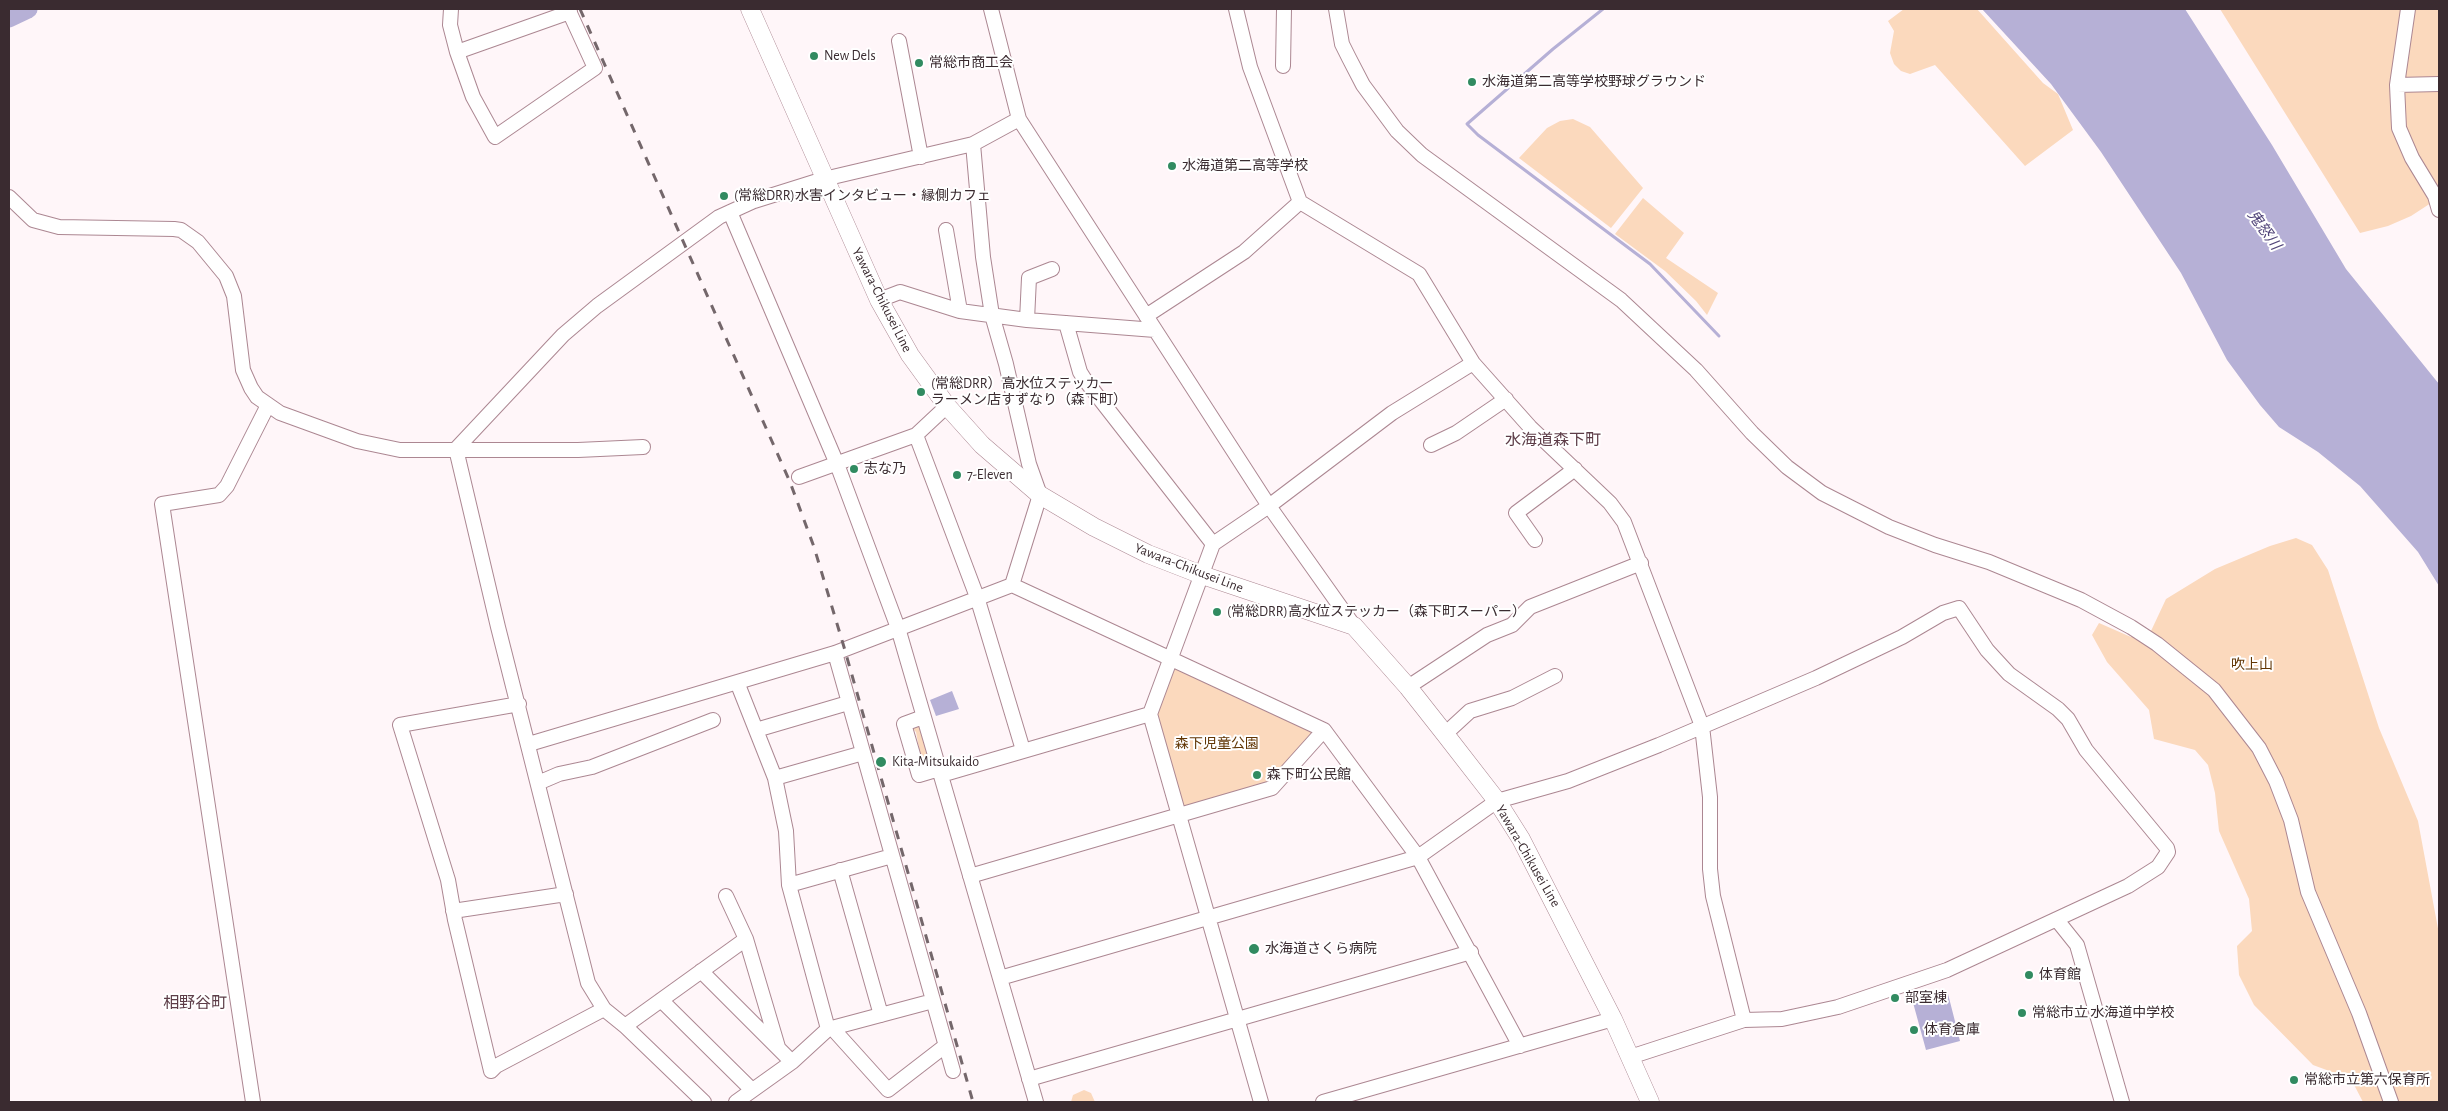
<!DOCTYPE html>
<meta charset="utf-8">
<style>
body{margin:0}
#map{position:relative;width:2448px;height:1111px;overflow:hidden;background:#fff6f9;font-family:"Alegreya Sans",sans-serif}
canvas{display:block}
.frame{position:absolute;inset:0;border:10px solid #3a2b30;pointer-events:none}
</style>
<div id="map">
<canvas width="2448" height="1111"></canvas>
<div class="frame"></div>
</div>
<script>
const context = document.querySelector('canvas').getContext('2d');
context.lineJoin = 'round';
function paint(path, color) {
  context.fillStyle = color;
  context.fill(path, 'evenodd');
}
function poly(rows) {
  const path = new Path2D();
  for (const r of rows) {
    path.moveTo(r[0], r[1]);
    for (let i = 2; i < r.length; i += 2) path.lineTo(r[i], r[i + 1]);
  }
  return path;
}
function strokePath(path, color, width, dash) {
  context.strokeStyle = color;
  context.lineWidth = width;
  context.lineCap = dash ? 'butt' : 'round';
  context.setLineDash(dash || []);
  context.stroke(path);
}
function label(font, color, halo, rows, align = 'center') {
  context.font = font + ' "Alegreya Sans","Noto Sans JP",sans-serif';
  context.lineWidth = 4;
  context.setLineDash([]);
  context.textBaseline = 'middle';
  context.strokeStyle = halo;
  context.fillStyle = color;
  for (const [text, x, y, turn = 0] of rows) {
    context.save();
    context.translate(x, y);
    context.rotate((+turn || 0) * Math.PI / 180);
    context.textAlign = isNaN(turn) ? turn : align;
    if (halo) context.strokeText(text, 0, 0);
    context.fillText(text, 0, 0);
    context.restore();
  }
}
const green = poly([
 [1904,9,1977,9,2043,83,2058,94,2073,130,2025,166,1935,65,1910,74,1901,71,1894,64,1890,53,1894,31,1888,21],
 [2220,9,2439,9,2439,193,2431,203,2411,216,2388,226,2360,233],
 [1573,119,1590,127,1643,188,1611,228,1519,158,1547,128,1560,121],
 [1643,198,1684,233,1666,258,1718,293,1707,315,1696,301,1665,271,1615,234],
 [2296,538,2312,545,2328,570,2379,728,2418,821,2439,934,2439,1102,2363,1102,2351,1079,2313,1065,2254,1005,2239,975,2237,946,2252,931,2249,899,2219,831,2215,793,2208,765,2195,750,2154,739,2149,710,2107,662,2092,635,2099,623,2131,637,2151,631,2166,599,2215,569,2270,546],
 [1174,665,1313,731,1272,783,1182,809,1155,715],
 [921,724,932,762,925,767,922,765,916,732,912,728],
 [1084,1090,1091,1093,1095,1102,1071,1102,1073,1095]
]);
const water = poly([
 [1982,9,2185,9,2272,145,2346,269,2439,384,2439,586,2418,552,2360,486,2318,452,2279,427,2260,405,2227,360,2181,273,2101,152,2051,84],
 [952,691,959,709,936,716,930,700],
 [1947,990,1960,1041,1926,1050,1912,999]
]);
const stream = poly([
 [1603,9,1553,49,1467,124,1478,135,1650,264,1719,336]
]);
const river = poly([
 [9,18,28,9]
]);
const minor = poly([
 [451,9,450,25,457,52,473,97,495,137,595,68,568,9],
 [991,9,1019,119,1269,506,1354,626],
 [1236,9,1250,67,1300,202,1419,274,1473,363,1530,427,1610,503,1624,522,1702,726,1710,797,1710,869,1713,896,1744,1020],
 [1336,9,1342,44,1349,58,1363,85,1397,131,1422,155,1621,300,1696,370,1752,433,1787,467,1822,493,1889,527,1935,545,1989,562,2081,600,2131,627,2157,644,2214,690,2259,748,2276,781,2291,820,2308,892,2359,1013,2391,1102],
 [2408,9,2397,85,2439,84],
 [899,41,921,157],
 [457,52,570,12],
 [1283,66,1284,9],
 [2397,85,2399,128,2412,158,2435,196,2439,210],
 [973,144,983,257,992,315,1006,364,1029,464,1040,495,1012,585],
 [9,197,33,220,59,227,174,229,181,230,198,242,226,276,234,296,243,370,251,388,257,397,280,413,357,441,400,450,578,450,643,447],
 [730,212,837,464,898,628,1036,1102],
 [946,230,960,311],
 [879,300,900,292,960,311,1027,320,1155,330],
 [1146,316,1244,252,1300,202],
 [1027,320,1029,278,1052,269],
 [1066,323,1080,372,1085,380,1213,544],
 [916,435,977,597,1023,750],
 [1431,445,1456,433,1506,399],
 [456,449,498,627,588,983,604,1009,625,1026,704,1102],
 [456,449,563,335,597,306,719,217,754,201,824,179,973,144,1019,119],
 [799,477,916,435,947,406],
 [1535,540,1516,513,1575,469],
 [835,653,953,1071],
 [737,682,775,778,786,831,789,885,828,1029],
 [1408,687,1487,635,1512,625,1530,607,1641,563],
 [923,717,904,724,919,775,939,769],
 [756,730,848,703],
 [1445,734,1470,711,1512,698,1555,676],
 [529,744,835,653,1012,585,1324,730,1418,857,1520,1046],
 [941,775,1150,714],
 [775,778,863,753],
 [538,783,559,774,592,767,713,720],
 [840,870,881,1015],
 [970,876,1272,788,1324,730],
 [789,885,892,856],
 [726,896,746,939,778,1047],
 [453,911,566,894],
 [2057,920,2077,945,2122,1102],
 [701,971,792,1062],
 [1000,978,1418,857,1497,801,1568,781,1659,745,1816,678,1902,637,1943,613,1959,608,1987,650,2009,674,2058,709,2068,719,2086,750,2167,848,2168,852,2158,867,2128,886,1947,970,1838,1007,1782,1019,1744,1020,1630,1057],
 [661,1000,752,1090],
 [625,1026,746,939],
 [833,1029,888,1090,945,1046],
 [491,1071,455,920,448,880,400,725,519,704],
 [491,1071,496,1066,604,1009],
 [1029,1079,1471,952],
 [253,1102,162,504,219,495,227,486,267,407],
 [736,1102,792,1062,828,1029,933,1001],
 [1261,1102,1150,714,1213,544,1269,506,1392,413,1473,363],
 [1323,1102,1613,1019]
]);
const major = poly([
 [750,9,879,300,910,355,947,406,982,445,1040,495,1094,527,1148,554,1202,575,1354,626,1408,687,1445,734,1497,801,1521,839,1613,1019,1650,1102]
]);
const rail = poly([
 [580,9,790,482,814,547,844,647,973,1102]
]);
const markers = [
 [814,56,5,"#318b61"],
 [919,63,5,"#318b61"],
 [1472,82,5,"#318b61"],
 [1172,166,5,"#318b61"],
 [724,196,5,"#318b61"],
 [921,392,5,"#318b61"],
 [854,469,5,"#318b61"],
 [957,475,5,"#318b61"],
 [1217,612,5,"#318b61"],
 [881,762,6,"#318b61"],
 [1257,775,5,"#318b61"],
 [1254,949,6,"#318b61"],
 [2029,975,5,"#318b61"],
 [1895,998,5,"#318b61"],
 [2022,1013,5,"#318b61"],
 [1914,1030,5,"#318b61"],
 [2294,1080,5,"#318b61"]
];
const poiNames = [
 ["New Dels",824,56],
 ["常総市商工会",929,63],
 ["水海道第二高等学校野球グラウンド",1482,82],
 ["水海道第二高等学校",1182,166],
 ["(常総DRR)水害インタビュー・縁側カフェ",734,196],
 ["(常総DRR）高水位ステッカー",931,384],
 ["ラーメン店すずなり（森下町）",931,400],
 ["志な乃",864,469],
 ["7-Eleven",967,475],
 ["(常総DRR)高水位ステッカー（森下町スーパー）",1227,612],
 ["Kita-Mitsukaido",892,762],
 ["森下町公民館",1267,775],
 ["水海道さくら病院",1265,949],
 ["体育館",2039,975],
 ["部室棟",1905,998],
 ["常総市立 水海道中学校",2032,1013],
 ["体育倉庫",1924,1030],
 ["常総市立第六保育所",2304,1080]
];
const streetNames = [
 ["Yawara-Chikusei Line",882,300,63],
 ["Yawara-Chikusei Line",1189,568,21],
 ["Yawara-Chikusei Line",1528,856,60]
];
const parkNames = [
 ["吹上山",2252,665],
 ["森下児童公園",1217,744]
];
const waterNames = [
 ["鬼怒川",2264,230,54]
];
const quarterNames = [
 ["水海道森下町",1553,440],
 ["相野谷町",195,1003]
];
paint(green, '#fbd9bd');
paint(water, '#b6b0d6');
strokePath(stream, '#b6b0d6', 3);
strokePath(river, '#b6b0d6', 19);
strokePath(minor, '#ac8792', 16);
strokePath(major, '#ac8792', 19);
strokePath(minor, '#fff', 14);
strokePath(major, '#fff', 18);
strokePath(rail, '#74676b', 3, [9, 9]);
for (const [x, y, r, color] of markers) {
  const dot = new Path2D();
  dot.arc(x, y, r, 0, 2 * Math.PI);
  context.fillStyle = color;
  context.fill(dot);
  strokePath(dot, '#fff', 2);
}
label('14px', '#3a2b30', '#fff', poiNames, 'left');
label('14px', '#3a2b30', '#fff', streetNames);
label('14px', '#613604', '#fff', parkNames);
label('italic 15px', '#52467a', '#fff', waterNames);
label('16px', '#5d3d48', '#fff', quarterNames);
</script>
